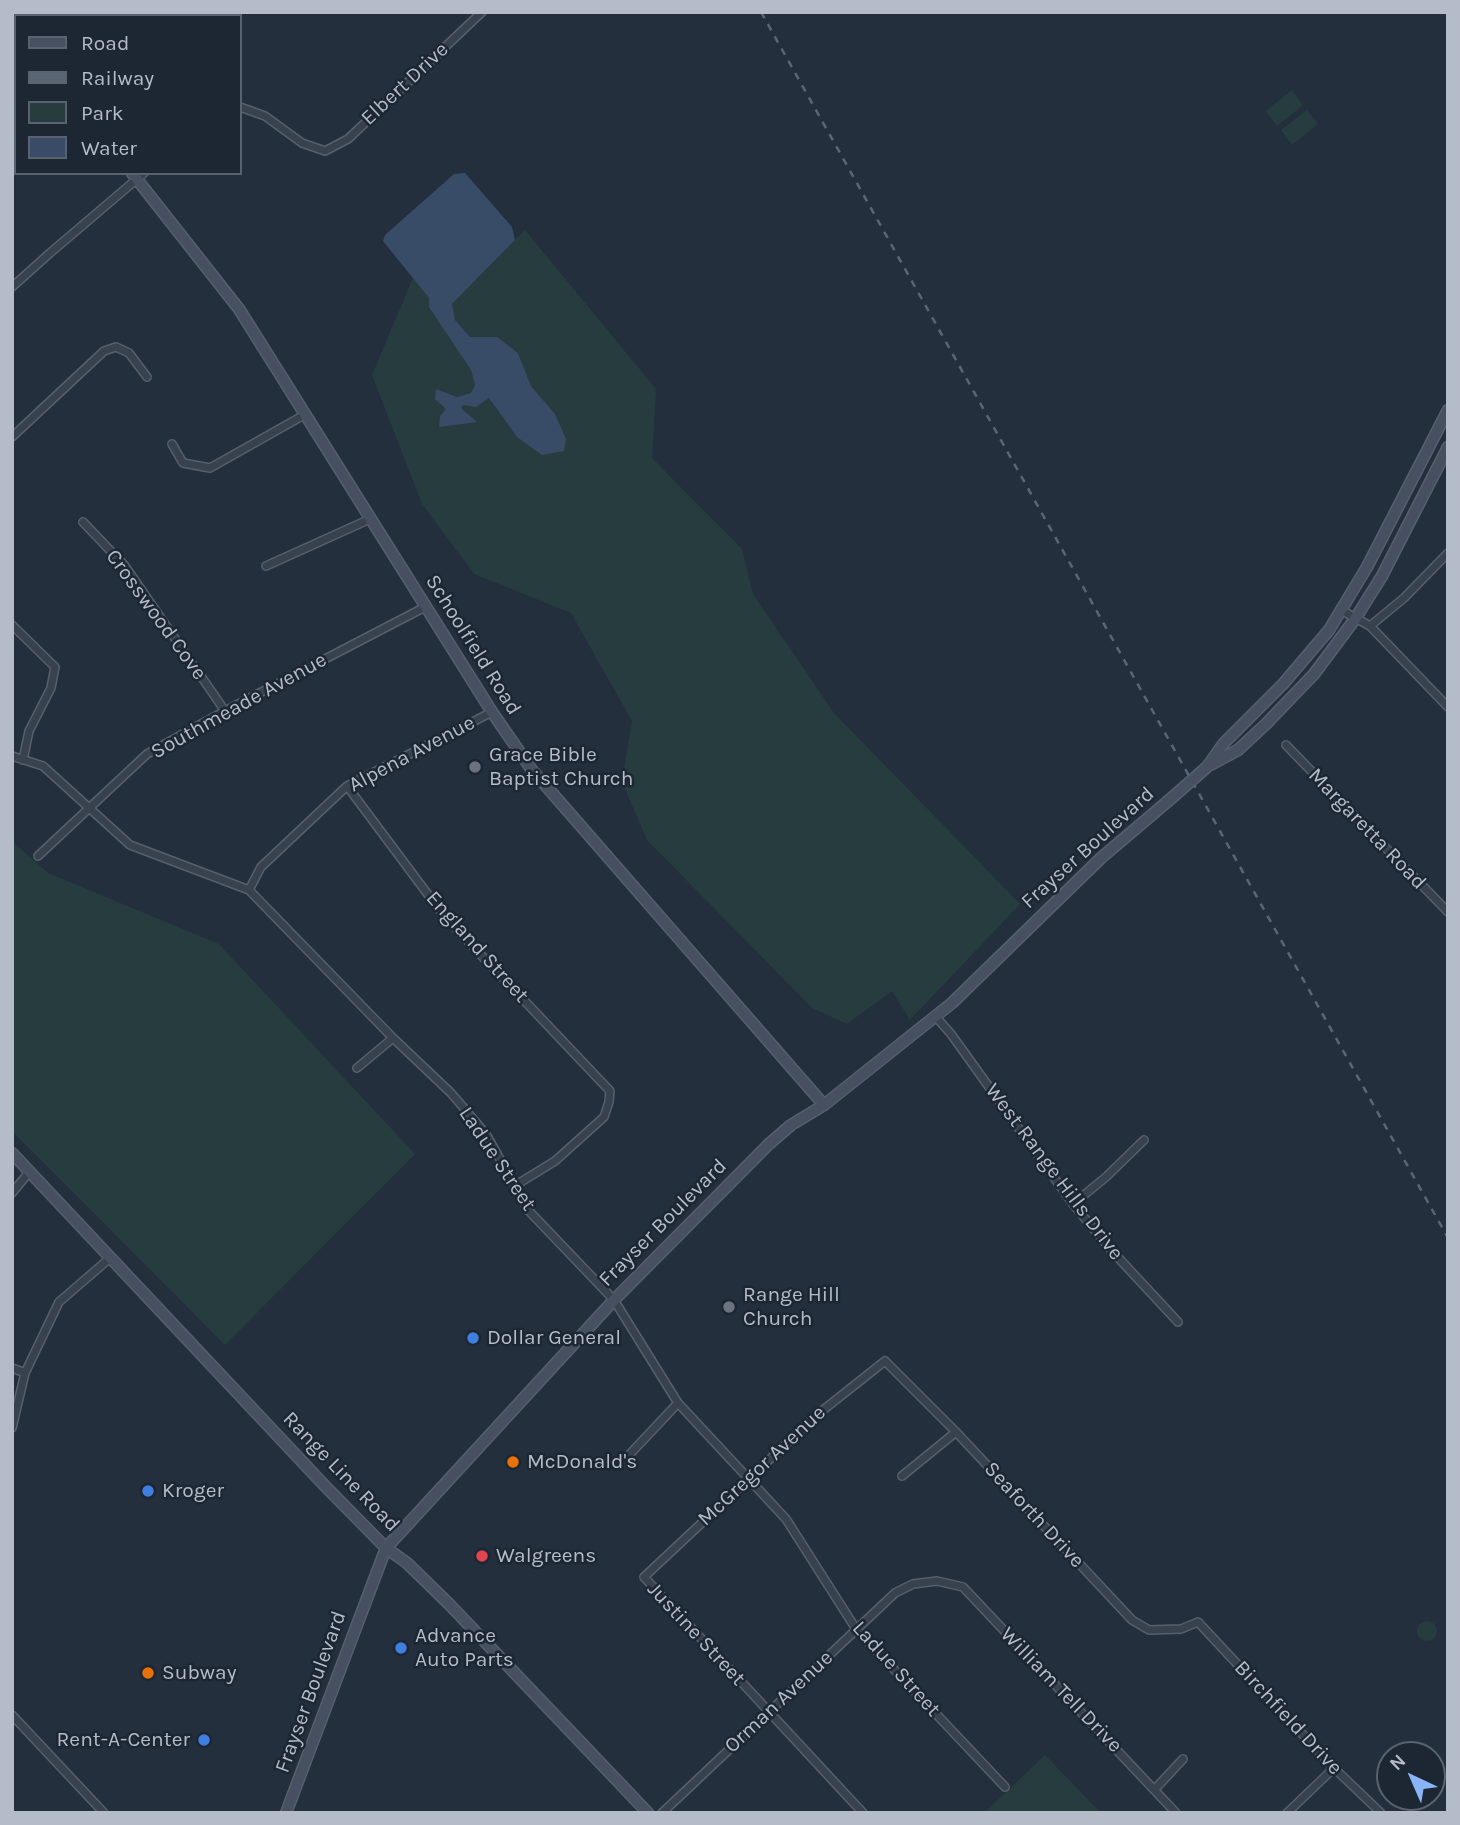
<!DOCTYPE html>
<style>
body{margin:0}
#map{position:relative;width:1460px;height:1825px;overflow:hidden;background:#242f3e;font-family:Karla,sans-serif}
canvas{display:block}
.frame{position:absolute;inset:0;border:14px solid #b4bcc9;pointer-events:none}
.legend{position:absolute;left:14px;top:14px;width:228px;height:161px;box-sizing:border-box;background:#1d2633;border:2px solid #59626f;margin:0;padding:9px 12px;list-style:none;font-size:21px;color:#b4bcc9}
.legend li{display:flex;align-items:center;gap:14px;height:35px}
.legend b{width:35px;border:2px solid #59626f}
.north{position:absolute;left:1376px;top:1741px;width:70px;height:70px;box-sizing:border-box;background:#1d2633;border:2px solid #59626f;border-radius:50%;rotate:316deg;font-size:19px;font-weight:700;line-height:28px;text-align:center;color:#b4bcc9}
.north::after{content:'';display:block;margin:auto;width:24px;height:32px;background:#8ab4f8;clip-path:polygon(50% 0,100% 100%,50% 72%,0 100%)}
</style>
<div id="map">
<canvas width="1460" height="1825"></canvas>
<div class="frame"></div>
<ul class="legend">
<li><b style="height:9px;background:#465061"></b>Road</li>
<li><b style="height:9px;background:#5a6575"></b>Railway</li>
<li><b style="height:19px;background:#263c3f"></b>Park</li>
<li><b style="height:19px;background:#394c67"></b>Water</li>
</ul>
<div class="north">N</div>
</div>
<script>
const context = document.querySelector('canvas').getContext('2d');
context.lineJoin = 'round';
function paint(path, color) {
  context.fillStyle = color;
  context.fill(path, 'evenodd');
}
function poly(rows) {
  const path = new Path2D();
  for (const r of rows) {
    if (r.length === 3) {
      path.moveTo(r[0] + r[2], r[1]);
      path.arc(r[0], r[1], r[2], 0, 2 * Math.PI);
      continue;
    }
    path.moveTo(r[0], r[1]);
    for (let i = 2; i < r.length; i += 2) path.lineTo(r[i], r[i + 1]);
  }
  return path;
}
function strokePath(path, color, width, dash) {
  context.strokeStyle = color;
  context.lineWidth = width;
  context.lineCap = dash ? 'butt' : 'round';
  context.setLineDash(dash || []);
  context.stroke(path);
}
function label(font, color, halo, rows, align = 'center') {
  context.font = font + ' Karla,sans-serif';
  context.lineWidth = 5;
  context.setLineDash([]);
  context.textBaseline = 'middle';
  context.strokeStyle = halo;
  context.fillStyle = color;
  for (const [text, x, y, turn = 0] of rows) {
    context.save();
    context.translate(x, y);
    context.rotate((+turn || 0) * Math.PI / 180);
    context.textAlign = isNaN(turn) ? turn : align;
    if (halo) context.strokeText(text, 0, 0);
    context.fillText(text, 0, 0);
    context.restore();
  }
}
const green = poly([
 [1292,90,1303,105,1277,126,1266,111],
 [1307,110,1318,124,1292,145,1281,130],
 [525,230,656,389,652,458,742,549,753,594,834,713,1020,904,910,1020,892,991,847,1024,812,1008,647,840,622,782,632,721,571,613,474,574,422,504,372,375,413,278,429,298,471,370,475,385,471,393,456,397,436,390,476,423,461,408,463,405,489,398,517,437,565,439,555,414,531,386,518,353,497,337,470,337,455,320,452,304],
 [12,841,48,873,219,944,415,1154,225,1345,12,1131],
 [1427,1631,10],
 [1045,1755,1101,1813,984,1813]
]);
const water = poly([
 [465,173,512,227,515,240,452,304,455,320,470,337,497,337,518,353,531,386,555,414,566,439,564,451,542,455,517,437,489,398,476,407,463,405,461,408,477,422,439,427,440,416,446,409,435,399,436,389,457,397,471,393,475,385,471,370,429,307,429,298,383,241,385,235,454,174]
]);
const street = poly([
 [218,16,218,12],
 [240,107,265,116,302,143,325,151,348,139,482,12],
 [12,144,16,141],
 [12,287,50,253,144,173],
 [12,437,104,351,116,347,129,353,147,377],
 [172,444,183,463,210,468,304,415],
 [83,522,125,566,225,711],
 [266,566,370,519],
 [1341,610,1370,626,1448,707],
 [12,625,55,667,51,688,29,731,23,760],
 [1370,626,1404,598,1448,553],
 [1286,745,1448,912],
 [12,756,43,766,130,845,249,890,393,1038,451,1093,486,1134,529,1211,614,1300,678,1403,786,1519,856,1629,1005,1787],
 [347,786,444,916,610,1091,609,1102,604,1117,555,1161,516,1185],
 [38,856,147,754,225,711,427,606],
 [249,890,261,867,347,786,492,712],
 [936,1017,951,1034,1073,1204,1112,1251,1178,1322],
 [357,1068,393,1038],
 [12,1193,30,1171],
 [1073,1204,1106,1177,1144,1140],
 [12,1368,25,1373],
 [12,1428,25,1373,59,1302,110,1258],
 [629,1455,678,1403],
 [902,1476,956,1432],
 [12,1715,104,1813],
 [1155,1789,1183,1759],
 [662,1813,895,1593,913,1584,937,1581,963,1587,1176,1813],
 [863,1813,644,1577,818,1414,885,1361,956,1432,1132,1620,1149,1630,1181,1629,1198,1622,1334,1768,1381,1813],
 [1287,1813,1334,1768]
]);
const secondary = poly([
 [12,42,16,46],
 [132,173,239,309,492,712,532,770,824,1105],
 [1210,765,1238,750,1266,724,1314,674,1355,619,1382,576,1448,447],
 [1207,767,1224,743,1283,684,1329,630,1367,567,1448,410],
 [12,1153,325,1486,386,1548,407,1563,449,1604,648,1813],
 [286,1813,386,1548,614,1300,769,1144,791,1125,824,1105,952,1003,1101,858,1167,802]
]);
const rail = poly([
 [761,12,1448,1238]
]);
const secondaryBridge = poly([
 [1167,802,1207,767]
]);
const markers = [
 [475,767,7,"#6b7280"],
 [729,1307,7,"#6b7280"],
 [473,1338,7,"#3f7fe0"],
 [513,1462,7,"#e8710a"],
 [148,1491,7,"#3f7fe0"],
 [482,1556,7,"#e0444e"],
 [401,1648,7,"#3f7fe0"],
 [148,1673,7,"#e8710a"],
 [204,1740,7,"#3f7fe0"]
];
const streetNames = [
 ["Elbert Drive",405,84,-43],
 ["Crosswood Cove",156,615,54],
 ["Schoolfield Road",473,645,58],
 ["Southmeade Avenue",239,706,-29],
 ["Alpena Avenue",412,754,-28],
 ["Margaretta Road",1367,829,46],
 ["Frayser Boulevard",1088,848,-42],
 ["England Street",477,947,48],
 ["Ladue Street",497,1159,56],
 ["West Range Hills Drive",1054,1172,53],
 ["Frayser Boulevard",663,1223,-45],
 ["McGregor Avenue",762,1466,-43],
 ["Range Line Road",341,1472,46],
 ["Seaforth Drive",1034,1515,47],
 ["Justine Street",696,1634,47],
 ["Ladue Street",896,1669,48],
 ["William Tell Drive",1061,1690,46],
 ["Frayser Boulevard",311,1692,-70],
 ["Orman Avenue",779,1702,-43],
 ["Birchfield Drive",1288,1718,47]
];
const poiNames = [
 ["Grace Bible",489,755],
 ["Baptist Church",489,779],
 ["Range Hill",743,1295],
 ["Church",743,1319],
 ["Dollar General",487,1338],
 ["McDonald's",527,1462],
 ["Kroger",162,1491],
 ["Walgreens",496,1556],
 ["Advance",415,1636],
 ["Auto Parts",415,1660],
 ["Subway",162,1673],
 ["Rent-A-Center",190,1740,"right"]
];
paint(green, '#263c3f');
paint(water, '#394c67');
strokePath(street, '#565f6c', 10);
strokePath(secondary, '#565f6c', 13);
strokePath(street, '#38414e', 7);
strokePath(secondary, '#465061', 10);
strokePath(rail, '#5a6575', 2.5, [7, 7]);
strokePath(secondaryBridge, '#565f6c', 13, []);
strokePath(secondaryBridge, '#465061', 10);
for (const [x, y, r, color] of markers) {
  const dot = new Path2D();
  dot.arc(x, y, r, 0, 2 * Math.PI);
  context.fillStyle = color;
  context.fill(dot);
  strokePath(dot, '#1d2633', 2.5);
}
label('21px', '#b4bcc9', '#1d2633', streetNames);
label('21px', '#b4bcc9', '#1d2633', poiNames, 'left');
</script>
